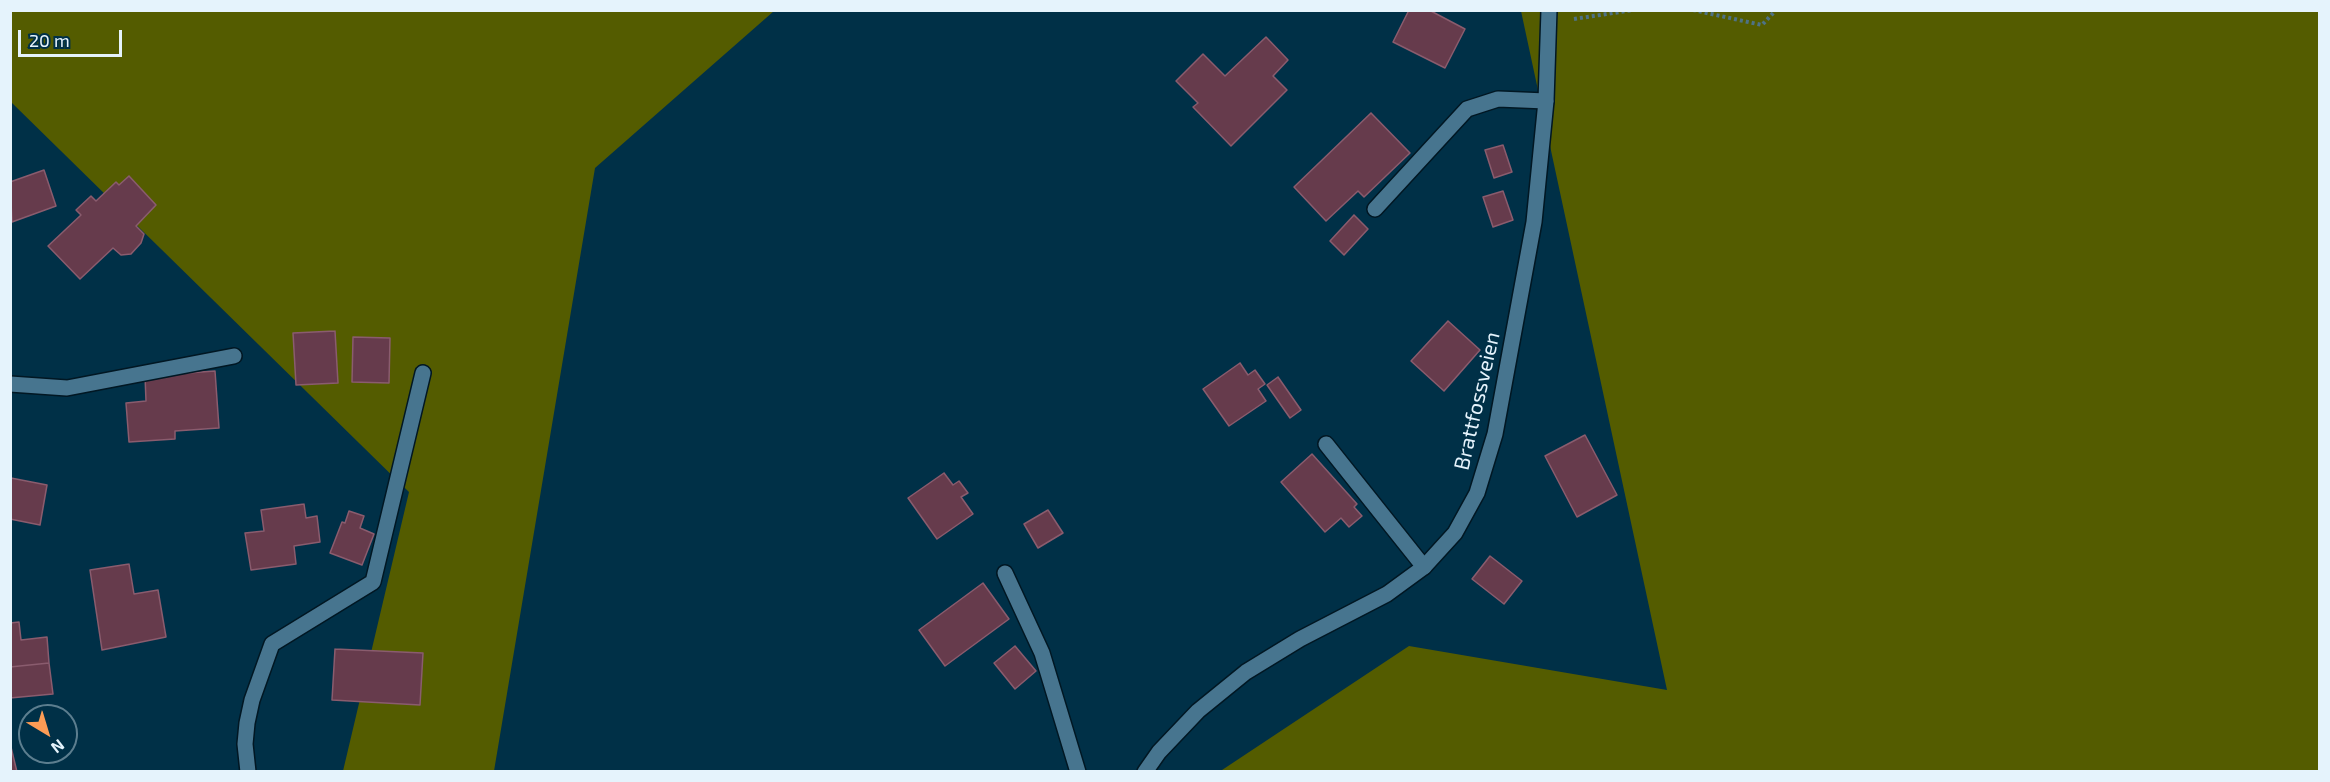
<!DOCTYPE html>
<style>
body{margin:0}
#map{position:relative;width:2330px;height:782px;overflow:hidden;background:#003047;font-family:"Exo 2",sans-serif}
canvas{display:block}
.frame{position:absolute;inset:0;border:12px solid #e5f3fc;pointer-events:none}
.north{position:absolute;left:18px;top:704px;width:60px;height:60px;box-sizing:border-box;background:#003047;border:2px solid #5c7e8f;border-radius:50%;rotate:142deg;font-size:16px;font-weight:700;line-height:24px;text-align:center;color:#e5f3fc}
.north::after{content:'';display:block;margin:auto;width:21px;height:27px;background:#fd9c55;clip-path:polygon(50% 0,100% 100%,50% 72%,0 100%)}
.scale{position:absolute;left:18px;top:30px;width:104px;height:27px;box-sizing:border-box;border:3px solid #e5f3fc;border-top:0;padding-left:8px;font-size:18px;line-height:21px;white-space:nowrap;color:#e5f3fc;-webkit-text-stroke:4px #003047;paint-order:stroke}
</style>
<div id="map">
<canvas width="2330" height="782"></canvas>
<div class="frame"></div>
<div class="north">N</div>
<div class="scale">20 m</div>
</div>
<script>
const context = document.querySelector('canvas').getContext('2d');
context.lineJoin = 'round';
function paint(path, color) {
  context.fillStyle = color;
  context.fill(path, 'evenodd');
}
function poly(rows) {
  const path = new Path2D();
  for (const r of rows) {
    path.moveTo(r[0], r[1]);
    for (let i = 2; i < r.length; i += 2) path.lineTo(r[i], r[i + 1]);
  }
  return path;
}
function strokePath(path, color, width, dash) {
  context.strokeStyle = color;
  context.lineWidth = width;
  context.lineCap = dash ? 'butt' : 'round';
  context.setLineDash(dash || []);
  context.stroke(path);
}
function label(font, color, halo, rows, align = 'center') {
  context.font = font + ' "Exo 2",sans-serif';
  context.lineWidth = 5;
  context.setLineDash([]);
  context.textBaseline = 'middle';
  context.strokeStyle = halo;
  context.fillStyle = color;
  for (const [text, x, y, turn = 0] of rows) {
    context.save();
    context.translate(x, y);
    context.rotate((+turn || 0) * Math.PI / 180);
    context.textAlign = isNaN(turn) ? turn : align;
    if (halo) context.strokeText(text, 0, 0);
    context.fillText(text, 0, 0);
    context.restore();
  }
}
const forest = poly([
 [10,11,774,11,595,168,494,771,343,771,409,492,11,102],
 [1521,11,2319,11,2319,771,1219,772,1409,646,1667,690]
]);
const building = poly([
 [1409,10,1429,10,1465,29,1445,68,1393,42,1409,10],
 [1266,37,1288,60,1273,76,1287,90,1231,146,1193,107,1198,103,1176,81,1203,54,1225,76,1266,37],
 [1371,113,1410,153,1364,197,1358,191,1326,221,1294,187,1371,113],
 [1503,145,1512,172,1494,178,1485,150,1503,145],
 [44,170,56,206,12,222,10,182,44,170],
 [129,176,156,205,136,226,144,234,141,243,131,254,121,255,113,248,80,279,48,246,81,215,76,210,91,196,96,201,116,182,119,185,129,176],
 [1503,191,1513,220,1493,227,1483,197,1503,191],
 [1354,215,1368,229,1344,255,1330,241,1354,215],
 [1448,321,1480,350,1444,391,1411,361,1448,321],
 [335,331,338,383,296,385,293,333,335,331],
 [353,337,390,338,389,383,352,382,353,337],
 [1240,363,1248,375,1255,370,1265,384,1258,389,1266,401,1229,426,1203,389,1240,363],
 [215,371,219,428,175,431,175,439,129,442,126,403,146,401,145,376,215,371],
 [1278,377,1301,410,1290,418,1267,385,1278,377],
 [1585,435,1617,495,1577,517,1545,456,1585,435],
 [1312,454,1357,504,1354,507,1362,516,1349,527,1341,518,1325,532,1281,482,1312,454],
 [944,473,953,485,959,481,968,493,961,497,973,514,937,539,908,498,944,473],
 [11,478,47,485,40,525,10,519,11,478],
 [304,504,306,518,317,516,320,542,294,546,296,564,251,570,245,533,264,531,261,510,304,504],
 [1048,510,1063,533,1038,548,1024,524,1048,510],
 [349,511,364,516,360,528,374,534,362,565,330,553,342,522,345,523,349,511],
 [1490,556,1522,581,1504,604,1472,579,1490,556],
 [129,564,134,594,158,590,166,637,102,650,90,570,129,564],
 [983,583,1009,619,945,666,919,630,983,583],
 [19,622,21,640,47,637,49,663,10,667,10,623,19,622],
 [1015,646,1036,671,1015,689,994,663,1015,646],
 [335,649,423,653,420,705,332,700,335,649],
 [49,663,53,694,10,698,10,667,49,663],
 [10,743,17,772,10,772,10,743]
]);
const path = poly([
 [1693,10,1762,25,1776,10],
 [1574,19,1633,10]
]);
const lane = poly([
 [1375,209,1467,109,1498,99,1546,101],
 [10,384,67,388,234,356],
 [1326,444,1424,567],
 [1005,573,1042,653,1078,772],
 [248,772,245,744,247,723,252,700,272,644,373,582,423,373]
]);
const street = poly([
 [1145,772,1159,752,1198,711,1246,672,1300,639,1387,594,1424,567,1455,533,1477,493,1495,434,1534,222,1546,101,1549,10]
]);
const streetNames = [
 ["Brattfossveien",1477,401,-77]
];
paint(forest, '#545c00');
paint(building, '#663b4c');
strokePath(building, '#8a5c6e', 1.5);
strokePath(lane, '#011723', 18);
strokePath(street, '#011723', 18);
strokePath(path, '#4e7285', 4, [3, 3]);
strokePath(lane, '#47758f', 15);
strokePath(street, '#47758f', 15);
label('21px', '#e5f3fc', '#003047', streetNames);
</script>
